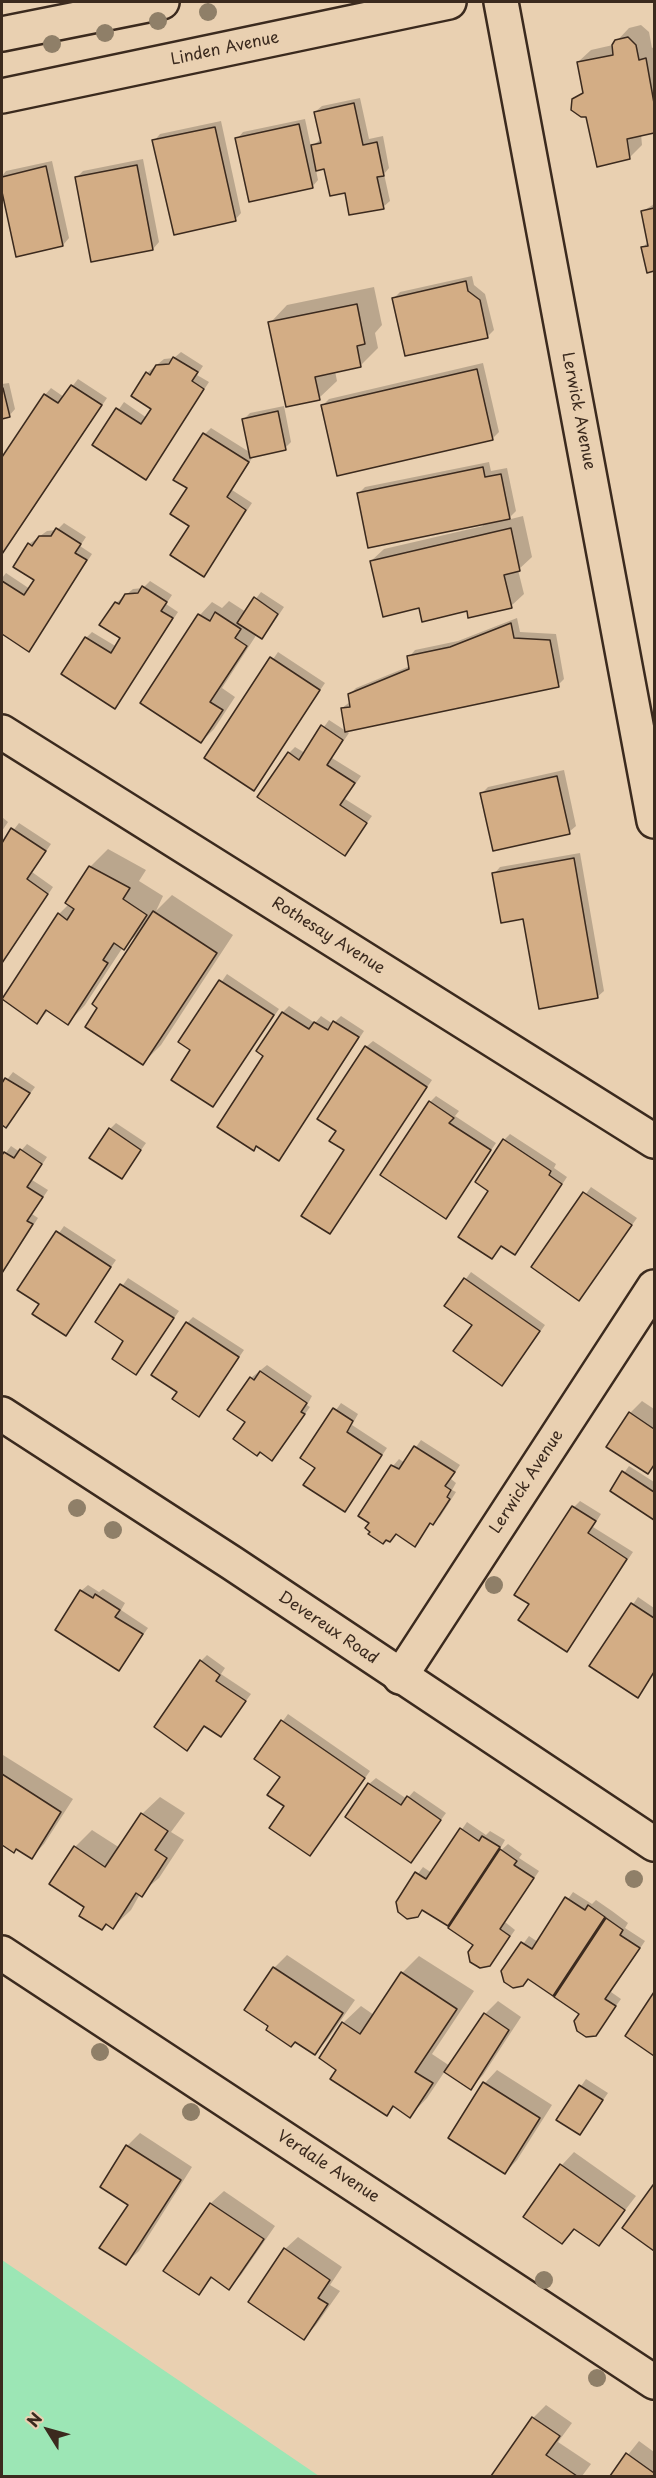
<!DOCTYPE html>
<style>
body{margin:0}
#map{position:relative;width:656px;height:2478px;overflow:hidden;background:#e9d0b1;font-family:"Playpen Sans",sans-serif}
canvas{display:block}
.frame{position:absolute;inset:0;border:3px solid #3b2a1e;pointer-events:none}
.north{position:absolute;left:18px;top:2400px;width:60px;height:60px;-webkit-text-stroke:4px #e9d0b1;paint-order:stroke;rotate:307deg;font-size:16px;font-weight:700;line-height:24px;text-align:center;color:#3b2a1e}
.north::after{content:'';display:block;margin:auto;width:21px;height:27px;background:#3b2a1e;clip-path:polygon(50% 0,100% 100%,50% 72%,0 100%)}
</style>
<div id="map">
<canvas width="656" height="2478"></canvas>
<div class="frame"></div>
<div class="north">N</div>
</div>
<script>
const context = document.querySelector('canvas').getContext('2d');
context.lineJoin = 'round';
function paint(path, color) {
  context.fillStyle = color;
  context.fill(path, 'evenodd');
}
function poly(rows) {
  const path = new Path2D();
  for (const r of rows) {
    path.moveTo(r[0], r[1]);
    for (let i = 2; i < r.length; i += 2) path.lineTo(r[i], r[i + 1]);
  }
  return path;
}
function strokePath(path, color, width, dash) {
  context.strokeStyle = color;
  context.lineWidth = width;
  context.lineCap = dash ? 'butt' : 'round';
  context.setLineDash(dash || []);
  context.stroke(path);
}
function label(font, color, halo, rows, align = 'center') {
  context.font = font + ' "Playpen Sans",sans-serif';
  context.lineWidth = 4.5;
  context.setLineDash([]);
  context.textBaseline = 'middle';
  context.strokeStyle = halo;
  context.fillStyle = color;
  for (const [text, x, y, turn = 0] of rows) {
    context.save();
    context.translate(x, y);
    context.rotate((+turn || 0) * Math.PI / 180);
    context.textAlign = isNaN(turn) ? turn : align;
    if (halo) context.strokeText(text, 0, 0);
    context.fillText(text, 0, 0);
    context.restore();
  }
}
const green = poly([
 [2,2260,319,2476,2,2476]
]);
const shadow = poly([
 [641,25,649,32,652,48,654,47,654,131,641,134,642,145,630,157,587,115,572,105,584,90,578,62,591,50,613,45,629,28],
 [360,98,369,139,383,136,389,168,384,174,390,201,383,207,346,191,326,168,316,170,318,180,312,187,237,139,243,132,305,119,311,147,321,139,315,112,322,106],
 [221,121,241,213,235,220,154,141,160,134],
 [143,159,159,242,153,249,77,177,83,171],
 [52,161,69,238,63,245,17,255,2,176,6,171],
 [654,204,654,270,648,271,643,247,649,241,642,212],
 [472,276,474,285,485,294,494,330,487,337,394,298,400,292],
 [374,287,382,325,375,333,378,348,361,365,335,371,337,381,319,398,270,323,287,305],
 [181,352,203,366,197,375,209,382,146,478,94,445,124,402,147,418,154,408,147,373,164,359,174,358],
 [483,363,499,432,492,439,323,405,329,399],
 [78,379,107,398,2,555,2,460,45,395,51,388,64,397],
 [9,383,15,409,9,416,2,417,2,384],
 [284,406,291,442,285,448,254,455,232,490,252,503,204,575,191,526,189,488,205,434,211,428,251,453,243,420,250,413],
 [489,462,491,471,507,468,516,511,507,520,523,516,532,557,518,570,524,594,511,606,468,609,421,606,371,561,384,549,483,526,482,523,358,494,365,487],
 [64,523,86,537,80,546,92,554,29,650,2,632,2,578,6,573,30,589,36,580,29,544,47,531,57,530],
 [150,581,172,595,166,604,178,612,115,707,86,638,92,632,117,647,122,638,116,603,133,589,143,588],
 [261,592,284,607,268,631,261,637,257,634,222,688,235,697,214,729,201,742,142,702,200,615,212,602,222,608,229,601,246,612],
 [517,618,520,632,556,634,564,679,558,685,342,708,350,702,349,695,356,688,410,666,409,657,415,650,458,641],
 [278,652,325,683,253,789,206,758],
 [329,720,349,733,332,758,361,776,345,799,372,816,344,854,289,753,295,747,305,753],
 [564,770,576,826,569,832,482,793,488,787],
 [2,817,8,822,2,831],
 [19,823,51,844,32,872,53,887,2,964,2,845],
 [108,849,146,870,139,881,163,896,156,911,172,895,233,935,161,1045,143,1063,99,1007,139,933,123,947,85,1005,68,1023,49,1010,37,1022,3,1000,59,914,69,904,90,867],
 [580,853,604,991,597,997,524,917,494,874,500,867],
 [227,974,279,1009,213,1105,192,1050,180,1042],
 [289,1006,315,1023,321,1016,333,1024,341,1016,364,1031,279,1159,257,1145,253,1149,265,1056,283,1012],
 [373,1041,432,1080,330,1232,347,1150,338,1131,366,1047],
 [13,1072,35,1087,6,1126,2,1123,2,1086],
 [436,1096,459,1111,455,1116,496,1143,445,1217,430,1102],
 [116,1123,146,1143,122,1177,110,1129],
 [510,1134,556,1164,554,1168,567,1177,521,1247,515,1253,502,1245,492,1257,490,1191,504,1140],
 [27,1144,47,1157,32,1180,48,1190,32,1214,38,1218,2,1274,2,1158,11,1146,20,1152],
 [591,1187,637,1218,579,1299,533,1267],
 [64,1226,116,1260,65,1334,41,1304,19,1290],
 [471,1272,545,1325,508,1377,474,1325,446,1306],
 [128,1278,179,1311,136,1373,125,1340,97,1321],
 [193,1317,244,1350,199,1415,179,1391,187,1323],
 [267,1365,312,1396,307,1405,310,1407,272,1460,247,1422,251,1378],
 [642,1401,654,1409,654,1466,648,1473,630,1413],
 [341,1403,358,1414,352,1425,387,1448,345,1511,317,1467,302,1458],
 [421,1440,460,1465,451,1479,456,1483,452,1490,456,1492,440,1517,431,1522,415,1545,397,1533,390,1540,361,1516,393,1466,399,1459,405,1463],
 [629,1466,654,1482,654,1518,612,1490],
 [580,1501,601,1514,593,1527,633,1552,567,1650,531,1604,574,1507],
 [88,1585,99,1592,103,1589,125,1603,121,1610,148,1628,119,1669,81,1591],
 [638,1597,654,1608,654,1673,638,1696,592,1665],
 [207,1655,225,1668,221,1674,251,1694,221,1735,205,1725,187,1749,201,1661],
 [288,1714,370,1771,310,1855,282,1777,256,1758],
 [3,1755,73,1799,44,1844,32,1857,17,1848,14,1851,2,1843],
 [376,1778,407,1799,414,1791,446,1813,411,1861,369,1784],
 [160,1797,185,1813,171,1832,184,1840,159,1878,140,1894,131,1910,113,1927,86,1907,75,1847,92,1830,120,1848,142,1814],
 [467,1822,486,1835,490,1831,505,1840,497,1854,508,1844,522,1854,519,1858,539,1871,505,1922,515,1930,490,1965,475,1944,424,1909,417,1915,397,1902,423,1867,432,1873],
 [573,1892,592,1904,596,1900,612,1911,628,1923,625,1928,645,1941,611,1992,621,1999,595,2034,563,1983,553,1994,529,1978,522,1985,503,1971,529,1936,538,1942],
 [287,1955,355,2000,327,2040,315,2053,246,2010,274,1968],
 [419,1956,474,1991,432,2054,450,2066,485,2014,498,2001,521,2017,483,2075,471,2088,445,2071,427,2098,410,2116,395,2106,386,2114,338,2069,343,2023,361,2006,374,2015,402,1973],
 [654,1994,654,2055,627,2035],
 [497,2070,552,2105,517,2160,505,2173,450,2138,485,2083],
 [586,2079,608,2093,580,2133,558,2119],
 [140,2133,192,2167,139,2251,126,2263,130,2204,127,2146],
 [574,2152,636,2196,599,2244,576,2228,562,2242,525,2217,562,2165],
 [654,2185,654,2249,624,2228],
 [224,2191,275,2226,241,2275,229,2288,213,2277,198,2293,165,2270,211,2203],
 [298,2237,342,2267,330,2285,340,2291,316,2325,304,2338,285,2249],
 [546,2405,572,2423,558,2442,591,2464,582,2476,493,2476,533,2418],
 [639,2441,654,2452,654,2476,611,2476]
]);
const building = poly([
 [628,37,636,45,639,60,646,58,654,103,654,133,627,139,630,159,597,167,586,117,581,117,571,110,572,99,583,93,577,62,613,55,612,45,615,40,628,37],
 [354,103,363,145,377,142,384,176,377,177,384,209,349,215,345,193,330,196,324,169,316,171,311,145,321,143,314,112,354,103],
 [299,124,313,188,249,202,235,138,299,124],
 [215,127,236,221,174,235,152,140,215,127],
 [137,165,153,250,91,262,75,177,137,165],
 [46,166,63,246,16,257,2,192,2,177,46,166],
 [654,208,654,271,647,273,641,247,648,246,641,211,654,208],
 [466,281,468,291,480,300,488,338,405,356,392,298,466,281],
 [357,304,365,344,357,346,361,367,315,377,320,400,286,407,268,322,357,304],
 [173,357,198,372,192,381,204,389,146,480,92,445,116,408,141,424,151,409,131,396,146,372,150,375,156,365,169,364,173,357],
 [477,369,493,440,337,476,321,405,477,369],
 [71,385,102,405,2,554,2,457,44,394,58,403,71,385],
 [3,388,10,417,2,419,2,389,3,388],
 [278,411,286,450,250,458,242,419,278,411],
 [203,433,249,462,227,497,246,510,204,577,170,555,189,526,170,514,187,488,173,480,203,433],
 [483,467,485,477,501,474,510,519,368,548,357,493,483,467],
 [56,528,81,544,75,553,87,560,29,652,2,634,2,581,24,595,34,580,13,567,28,543,32,546,39,536,51,536,56,528],
 [511,528,520,571,504,575,512,608,468,618,467,611,422,622,419,608,383,617,370,561,511,528],
 [142,586,167,602,161,611,173,618,115,709,61,674,85,637,111,653,120,638,99,625,115,602,119,604,125,594,138,593,142,586],
 [254,597,278,614,262,639,237,623,254,597],
 [215,612,241,629,235,638,247,646,210,702,223,710,201,743,140,703,198,614,210,621,215,612],
 [511,623,514,638,550,640,559,687,345,732,341,708,350,707,348,694,409,669,407,656,450,647,511,623],
 [270,657,320,690,254,791,204,758,270,657],
 [321,725,343,740,327,765,355,783,340,805,367,823,345,856,257,797,288,752,299,760,321,725],
 [557,776,570,834,493,851,480,793,557,776],
 [11,828,46,851,27,879,48,894,2,963,2,843,11,828],
 [574,858,598,998,539,1009,523,919,501,923,492,873,574,858],
 [89,866,130,888,123,899,147,915,124,950,114,943,103,960,108,963,68,1025,46,1010,37,1024,2,999,58,913,67,920,74,909,65,903,89,866],
 [153,911,217,953,143,1065,85,1027,97,1008,92,1004,153,911],
 [219,980,274,1015,213,1107,171,1080,190,1050,178,1042,219,980],
 [282,1012,309,1029,314,1022,328,1030,333,1021,359,1037,279,1161,256,1146,254,1151,217,1127,263,1056,256,1051,282,1012],
 [365,1046,427,1087,330,1234,301,1216,344,1150,329,1141,336,1131,317,1119,365,1046],
 [5,1078,30,1093,6,1128,2,1125,2,1083,5,1078],
 [429,1101,454,1118,449,1123,491,1150,446,1219,380,1175,429,1101],
 [109,1128,141,1150,122,1179,89,1158,109,1128],
 [503,1139,551,1171,549,1175,562,1184,515,1255,501,1246,492,1259,458,1237,488,1191,475,1182,503,1139],
 [20,1149,42,1164,27,1187,43,1197,27,1221,33,1224,2,1273,2,1155,4,1152,14,1158,20,1149],
 [583,1192,632,1225,579,1301,531,1267,583,1192],
 [56,1231,111,1267,66,1336,32,1314,39,1304,17,1290,56,1231],
 [464,1278,540,1331,502,1386,453,1351,472,1325,444,1306,464,1278],
 [120,1284,174,1318,136,1375,112,1359,123,1341,95,1322,120,1284],
 [186,1322,239,1357,199,1417,172,1399,177,1392,151,1375,186,1322],
 [260,1371,307,1403,301,1412,305,1414,272,1461,260,1452,257,1456,233,1439,245,1422,227,1410,250,1377,254,1380,260,1371],
 [333,1408,353,1421,347,1432,382,1455,345,1512,303,1485,315,1468,300,1458,333,1408],
 [629,1412,654,1429,654,1465,648,1474,606,1447,629,1412],
 [414,1446,455,1472,445,1486,451,1490,447,1497,450,1499,433,1525,430,1523,415,1547,396,1534,390,1542,386,1540,383,1544,368,1534,370,1532,365,1528,369,1523,358,1516,391,1465,399,1469,414,1446],
 [622,1471,654,1492,654,1520,610,1491,622,1471],
 [572,1506,596,1521,588,1533,627,1559,567,1652,518,1620,529,1604,514,1595,572,1506],
 [80,1590,93,1598,95,1594,120,1610,115,1617,143,1634,119,1671,55,1630,80,1590],
 [631,1603,654,1618,654,1672,638,1698,589,1666,631,1603],
 [200,1660,220,1675,216,1681,246,1701,221,1737,204,1726,187,1751,154,1727,200,1660],
 [281,1720,365,1778,310,1856,269,1828,284,1806,267,1795,280,1777,254,1759,281,1720],
 [2,1774,61,1812,32,1859,16,1849,14,1853,2,1845,2,1774],
 [368,1783,401,1805,407,1796,441,1820,411,1863,345,1817,368,1783],
 [141,1813,168,1831,155,1850,167,1858,142,1897,136,1893,113,1929,106,1924,102,1930,79,1916,84,1907,49,1884,74,1846,105,1867,141,1813],
 [460,1828,479,1841,482,1836,500,1847,448,1926,422,1910,418,1917,407,1919,398,1912,396,1902,415,1872,426,1879,460,1828],
 [500,1849,517,1861,514,1865,534,1878,500,1929,510,1936,490,1966,480,1968,470,1962,468,1952,473,1945,448,1928,500,1849],
 [565,1897,585,1910,588,1905,605,1917,553,1996,528,1979,523,1986,513,1988,504,1982,501,1971,521,1942,532,1949,565,1897],
 [606,1918,623,1930,620,1935,640,1948,605,1999,616,2006,596,2036,586,2037,577,2031,574,2021,579,2014,554,1997,606,1918],
 [273,1967,343,2013,315,2055,295,2042,291,2047,266,2030,268,2026,244,2010,273,1967],
 [401,1972,457,2009,415,2072,433,2083,410,2118,393,2106,387,2116,330,2079,336,2070,319,2058,342,2022,360,2034,401,1972],
 [654,1992,654,2056,625,2036,654,1992],
 [484,2013,509,2030,471,2090,444,2072,484,2013],
 [483,2082,540,2118,505,2174,448,2138,483,2082],
 [579,2085,603,2100,580,2135,556,2120,579,2085],
 [126,2145,181,2180,126,2265,99,2248,128,2205,100,2187,126,2145],
 [560,2164,625,2210,599,2246,574,2229,562,2244,523,2217,560,2164],
 [653,2185,654,2186,654,2251,622,2228,653,2185],
 [210,2203,264,2239,229,2290,211,2277,199,2295,163,2271,210,2203],
 [284,2248,330,2280,318,2298,328,2304,304,2340,248,2302,284,2248],
 [532,2417,560,2436,546,2455,577,2476,491,2476,532,2417],
 [626,2453,654,2473,654,2476,610,2476,626,2453]
]);
const street = poly([
 [501,2,654,821],
 [2,34,162,2],
 [2,96,449,2],
 [2,732,654,1141],
 [400,1677,654,1287],
 [2,1953,654,2382]
]);
const secondary = poly([
 [2,1414,232,1563,654,1844]
]);
const trees = [
 [208,12],
 [158,21],
 [105,33],
 [52,44],
 [77,1508],
 [113,1530],
 [494,1585],
 [634,1879],
 [100,2052],
 [191,2112],
 [544,2280],
 [597,2378]
];
const streetNames = [
 ["Linden Avenue",225,49,-12],
 ["Lerwick Avenue",578,411,79],
 ["Rothesay Avenue",328,936,32],
 ["Lerwick Avenue",527,1482,-57],
 ["Devereux Road",328,1628,34],
 ["Verdale Avenue",328,2167,33]
];
paint(green, '#9ce6b5');
paint(shadow, '#0003');
paint(building, '#d3ad85');
strokePath(building, '#3b2a1e', 1.5);
strokePath(street, '#3b2a1e', 38);
strokePath(secondary, '#3b2a1e', 38);
strokePath(street, '#e9d0b1', 33);
strokePath(secondary, '#e9d0b1', 33);
context.fillStyle = '#8f7f68';
for (const [x, y] of trees) {
  context.beginPath();
  context.arc(x, y, 9, 0, 2 * Math.PI);
  context.fill();
}
label('16px', '#3b2a1e', '#e9d0b1', streetNames);
</script>
